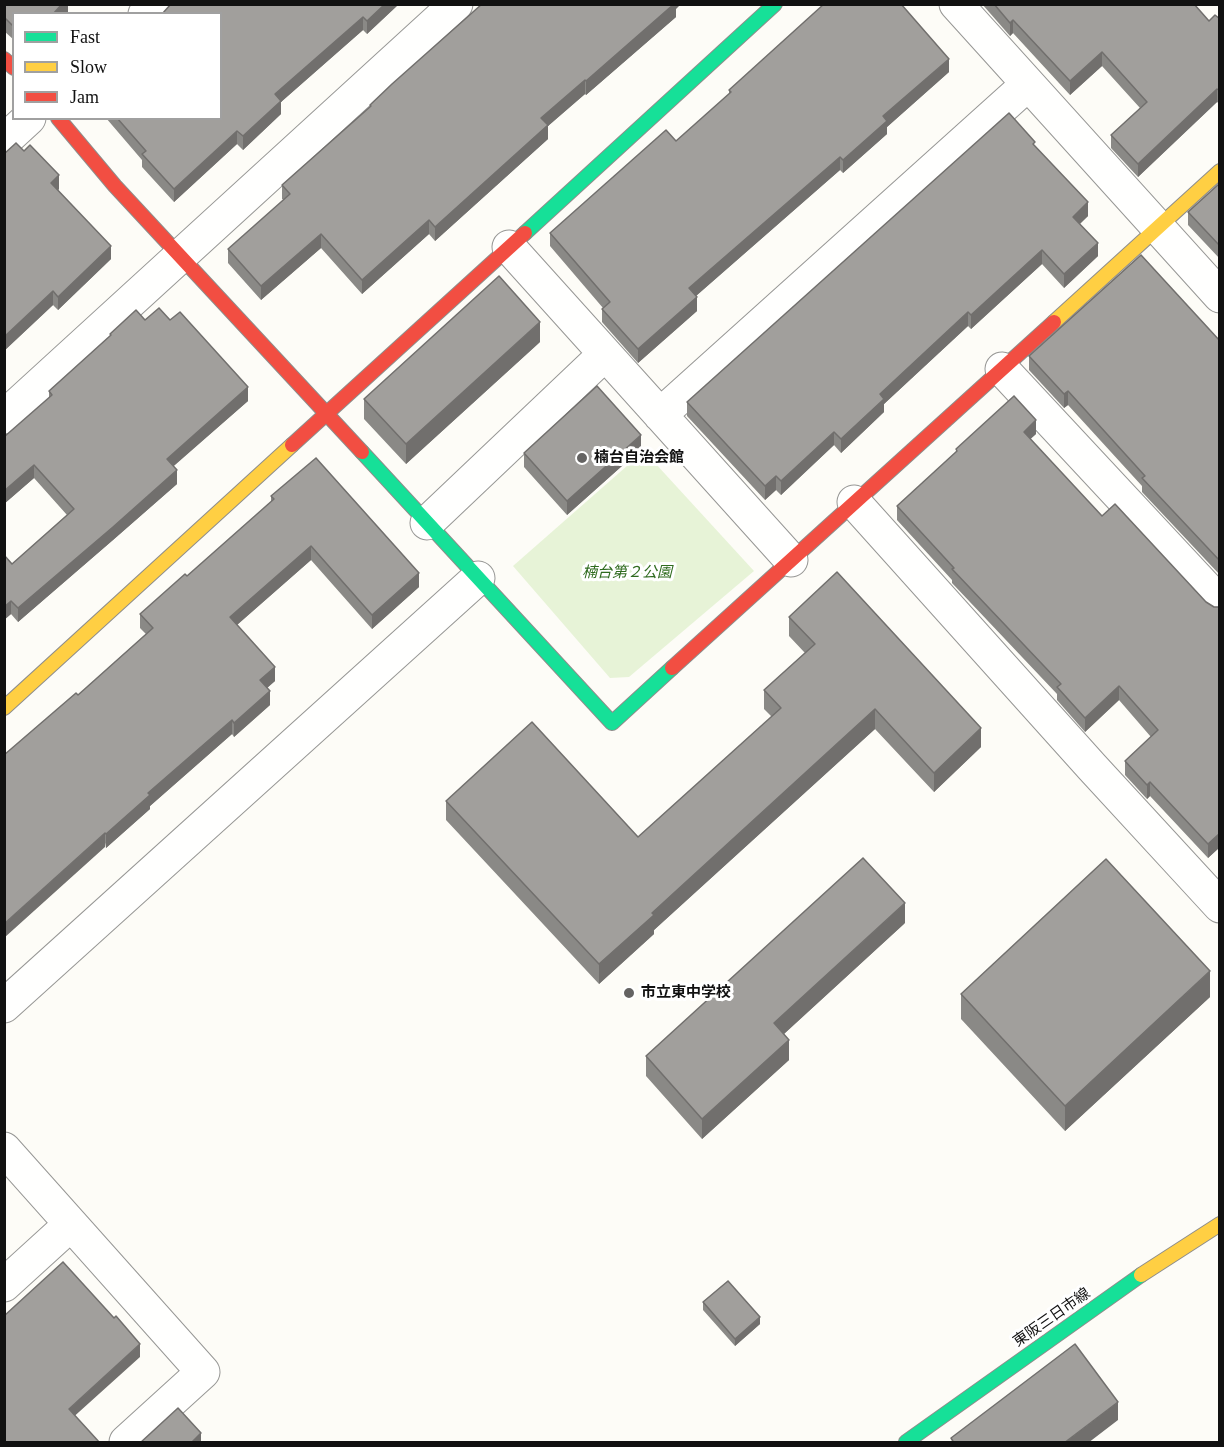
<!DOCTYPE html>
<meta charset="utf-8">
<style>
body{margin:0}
#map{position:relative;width:1224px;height:1447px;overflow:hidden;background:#fdfcf7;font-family:"Times New Roman",serif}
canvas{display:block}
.frame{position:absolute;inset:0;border:6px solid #111;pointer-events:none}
.legend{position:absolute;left:12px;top:12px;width:210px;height:108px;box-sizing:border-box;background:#fff;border:2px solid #a0a0a0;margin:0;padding:8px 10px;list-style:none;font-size:18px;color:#111}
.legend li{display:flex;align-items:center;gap:12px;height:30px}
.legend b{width:30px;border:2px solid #a0a0a0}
</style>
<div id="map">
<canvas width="1224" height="1447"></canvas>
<div class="frame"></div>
<ul class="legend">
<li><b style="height:8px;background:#16e098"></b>Fast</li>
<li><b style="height:8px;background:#ffcf43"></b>Slow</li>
<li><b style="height:8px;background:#f24e42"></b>Jam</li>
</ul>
</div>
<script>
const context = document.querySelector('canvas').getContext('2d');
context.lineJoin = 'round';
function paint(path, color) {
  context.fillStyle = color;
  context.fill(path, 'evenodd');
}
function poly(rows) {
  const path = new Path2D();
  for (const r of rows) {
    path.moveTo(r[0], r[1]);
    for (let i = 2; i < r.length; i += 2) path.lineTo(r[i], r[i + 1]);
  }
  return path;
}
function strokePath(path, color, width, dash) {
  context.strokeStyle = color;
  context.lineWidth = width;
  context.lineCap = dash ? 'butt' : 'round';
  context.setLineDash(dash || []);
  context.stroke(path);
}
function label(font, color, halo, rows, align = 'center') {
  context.font = font + ' "Times New Roman","Noto Sans JP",serif';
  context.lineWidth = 6;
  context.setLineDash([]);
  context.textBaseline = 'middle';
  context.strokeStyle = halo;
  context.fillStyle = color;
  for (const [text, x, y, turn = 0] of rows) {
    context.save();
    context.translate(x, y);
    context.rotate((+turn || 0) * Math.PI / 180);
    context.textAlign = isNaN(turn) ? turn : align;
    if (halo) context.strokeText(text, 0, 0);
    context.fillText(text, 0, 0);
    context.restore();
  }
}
const green = poly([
 [644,451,754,571,629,677,610,678,513,566]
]);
const street = poly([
 [956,4,1220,296],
 [145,14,155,4],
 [4,141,29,118],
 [509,247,791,560],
 [1002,369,1220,603],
 [660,415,1028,84],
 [4,417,456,4],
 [854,502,1092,767,1220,906],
 [427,523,605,354],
 [4,1006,478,578],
 [4,1149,203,1372,126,1442],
 [4,1285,71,1224]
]);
const fast = poly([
 [525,233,775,4],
 [362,452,612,723,672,668],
 [906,1442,1141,1275]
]);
const slow = poly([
 [1054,322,1220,171],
 [4,708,292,445],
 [1141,1275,1220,1224]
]);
const jam = poly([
 [4,59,14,68],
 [58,118,115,186,362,452],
 [292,445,525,233],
 [672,668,1054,322]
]);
const wall = poly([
 [4,4,68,4,14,14,14,40,4,31],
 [171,4,399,4,367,34,363,30,281,102,281,114,243,150,237,144,174,202,142,167,142,160,106,118,220,118],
 [982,4,1194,4,1209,21,1220,19,1220,104,1217,102,1138,177,1111,148,1111,135,1140,108,1102,66,1070,95,1013,33,1010,36],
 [676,9,676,17,586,95,585,94,548,126,548,139,435,241,429,234,362,294,321,248,261,300,228,263,228,249,284,200,282,199,282,185,370,108,370,105],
 [949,72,887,127,887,134,843,173,840,170,696,296,697,311,638,363,602,322,602,309,603,308,550,246,550,233,676,141,729,94,729,90],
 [1035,146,1088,216,1080,224,1098,256,1064,288,1042,264,971,329,968,326,884,404,884,412,841,453,834,445,781,495,776,490,765,500,687,416,687,402],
 [4,154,59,189,58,190,111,259,58,310,53,305,4,351],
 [1220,183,1220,259,1188,225,1188,212],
 [145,320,170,320,248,401,173,466,177,484,113,540,18,622,11,614,4,620,4,555,12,564,67,515,34,478,4,504,49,398,49,391,110,336,110,334],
 [1220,341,1220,575,1142,492,1142,486,1068,405,1064,408,1029,370,1029,356],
 [540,342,406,464,364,419,364,399],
 [1036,434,1030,439,1102,516,1206,602,1214,607,1220,607,1220,847,1208,858,1150,796,1147,799,1125,775,1125,761,1151,737,1119,700,1085,732,1057,700,1057,694,952,583,952,580,897,520,897,506,956,452,956,449],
 [641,449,567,515,524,467,524,453],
 [271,496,419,587,372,629,311,560,237,625,275,681,267,688,270,705,234,737,232,734,150,806,150,809,106,848,78,695,146,634,140,628,140,614,187,576,271,502],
 [789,617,981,747,934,792,875,729,654,930,654,934,599,984,446,820,446,801,638,837,772,717,764,709,764,690,805,653,789,636],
 [905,923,784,1034,789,1060,702,1139,646,1076,646,1056],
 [961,994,1210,997,1065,1131,961,1019],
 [703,1302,760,1324,735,1346,703,1310]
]);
const shadedWall = poly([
 [62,4,68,4,68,13,53,14],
 [385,4,399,4,367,34,367,21],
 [672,4,681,4,676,9,676,17,586,95,586,81],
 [363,17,363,30,281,102,281,114,243,150,243,136,275,94],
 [1013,20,1013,33,1010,36,1010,23],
 [1102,52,1102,66,1070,95,1070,81],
 [949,59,949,72,887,127,887,134,843,173,843,160,883,116],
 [585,80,585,94,548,126,548,139,435,241,435,227,541,118],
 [1217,89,1217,102,1138,177,1138,164],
 [237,131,237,144,174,202,174,189],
 [840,157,840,170,689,302,689,288],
 [59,175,59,189,51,197,51,183],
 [1088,202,1088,216,1073,230,1073,217],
 [429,220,429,234,362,294,362,280],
 [321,234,321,248,261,300,261,286],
 [1098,243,1098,256,1064,288,1064,274],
 [111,246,111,259,58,310,58,297],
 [1042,250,1042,264,971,329,971,315],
 [53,291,53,305,4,351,4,337],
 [697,297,697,311,638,363,638,349],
 [968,312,968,326,884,404,884,412,841,453,841,439,880,394],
 [540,322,540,342,406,464,406,444],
 [248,387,248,401,167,472,167,459],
 [1068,391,1068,405,1064,408,1064,394],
 [1036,420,1036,434,1024,445,1024,432],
 [834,432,834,445,781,495,781,481],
 [641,435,641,449,567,515,567,501],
 [34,465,34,478,4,504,4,491],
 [177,470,177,484,113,540,18,622,18,608],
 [776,476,776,490,765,500,765,486],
 [311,546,311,560,230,631,230,617],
 [419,573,419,587,372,629,372,615],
 [11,601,11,614,4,620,4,607],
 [275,667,275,681,260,694,260,680],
 [1119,686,1119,700,1085,732,1085,718],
 [270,691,270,705,234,737,234,723],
 [875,709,875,729,654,930,654,934,599,984,599,964,652,913],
 [232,720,232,734,150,806,150,809,106,848,106,834,148,793],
 [981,728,981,747,934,792,934,773],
 [1150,782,1150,796,1147,799,1147,785],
 [105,833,105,847,4,938,4,924],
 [1220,833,1220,847,1208,858,1208,844],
 [905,903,905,923,774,1043,774,1023],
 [1210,971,1210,997,1065,1131,1065,1106],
 [789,1040,789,1060,702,1139,702,1119],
 [760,1317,760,1324,735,1346,735,1339],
 [140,1344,140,1357,69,1421,69,1409],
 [1118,1402,1118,1420,1088,1443,1064,1443],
 [201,1433,201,1443,191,1443]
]);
const building = poly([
 [4,4,62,4,53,14,14,14,14,27,4,17,4,4],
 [171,4,191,5,385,4,367,21,363,17,275,94,281,101,243,136,237,131,174,189,142,154,146,151,117,118,220,118,220,14,162,14,171,4],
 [482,4,674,4,586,81,585,80,541,118,548,125,435,227,429,220,362,280,321,234,261,286,228,249,290,194,282,185,371,106,370,105,392,84,482,4],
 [824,4,901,4,949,59,883,116,887,121,843,160,840,157,689,288,697,297,638,349,602,309,610,302,550,233,666,130,676,141,731,92,729,90,824,4],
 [994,4,1194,4,1209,21,1215,15,1220,19,1220,91,1217,89,1138,164,1111,135,1147,102,1102,52,1070,81,1013,20,1010,23,994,4],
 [1009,113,1035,142,1033,144,1088,202,1073,217,1098,243,1064,274,1042,250,971,315,968,312,880,394,884,399,841,439,834,432,781,481,776,476,765,486,687,402,1009,113],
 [16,143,24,151,30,145,59,175,51,183,111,246,58,297,53,291,4,337,4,154,16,143],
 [1220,183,1220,246,1188,212,1220,183],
 [1141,255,1220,341,1220,561,1142,478,1145,476,1068,391,1064,394,1029,356,1141,255],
 [499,276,540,322,406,444,364,399,499,276],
 [159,308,170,320,180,312,248,387,167,459,177,470,113,527,18,608,11,601,4,607,4,555,12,564,74,509,34,465,4,491,4,437,52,395,49,391,111,335,110,334,136,310,145,320,159,308],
 [597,386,641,435,567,501,524,453,597,386],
 [1014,396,1036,420,1024,432,1102,516,1115,504,1206,602,1214,607,1220,607,1220,833,1208,844,1150,782,1147,785,1125,761,1158,730,1119,686,1085,718,1057,687,1061,684,952,569,954,568,897,506,957,451,956,449,1014,396],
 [316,458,419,573,372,615,311,546,230,617,275,667,260,680,270,691,234,723,232,720,148,793,150,795,106,834,105,833,4,924,4,755,76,693,78,695,153,628,140,614,185,574,187,576,274,499,271,496,316,458],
 [837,572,981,728,934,773,875,709,652,913,654,915,599,964,446,801,532,722,638,837,781,708,764,690,815,644,789,617,837,572],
 [863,858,905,903,774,1023,789,1040,702,1119,646,1056,863,858],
 [1106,859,1210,971,1065,1106,961,994,1106,859],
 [63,1262,114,1318,116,1316,140,1344,69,1409,100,1443,4,1443,4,1316,63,1262],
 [728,1281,760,1317,735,1339,703,1302,728,1281],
 [1075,1344,1118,1402,1064,1443,954,1443,951,1438,1075,1344],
 [178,1408,201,1433,191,1443,140,1443,178,1408]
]);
const markers = [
 [582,458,6,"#646362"],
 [629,993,6,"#646362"]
];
const poiNames = [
 ["楠台自治会館",594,458],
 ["市立東中学校",641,993]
];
const parkNames = [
 ["楠台第２公園",627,573]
];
const streetNames = [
 ["東阪三日市線",1052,1318,-35]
];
paint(green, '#e7f3d7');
strokePath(street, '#979795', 35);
strokePath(fast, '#8e8d8b', 16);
strokePath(slow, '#8e8d8b', 16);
strokePath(jam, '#8e8d8b', 16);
strokePath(street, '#fffffe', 33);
strokePath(fast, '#16e098', 14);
strokePath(slow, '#ffcf43', 14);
strokePath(jam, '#f24e42', 14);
paint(wall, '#8a8986');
paint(shadedWall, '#716f6d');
paint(building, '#a19f9c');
strokePath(building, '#716f6d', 1.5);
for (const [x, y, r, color] of markers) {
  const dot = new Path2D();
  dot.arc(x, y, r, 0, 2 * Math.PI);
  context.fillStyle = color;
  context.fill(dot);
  strokePath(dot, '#fff', 2);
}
label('bold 15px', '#111', '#fff', poiNames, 'left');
label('italic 15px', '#2f6b1f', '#fff', parkNames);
label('15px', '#111', '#fff', streetNames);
</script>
